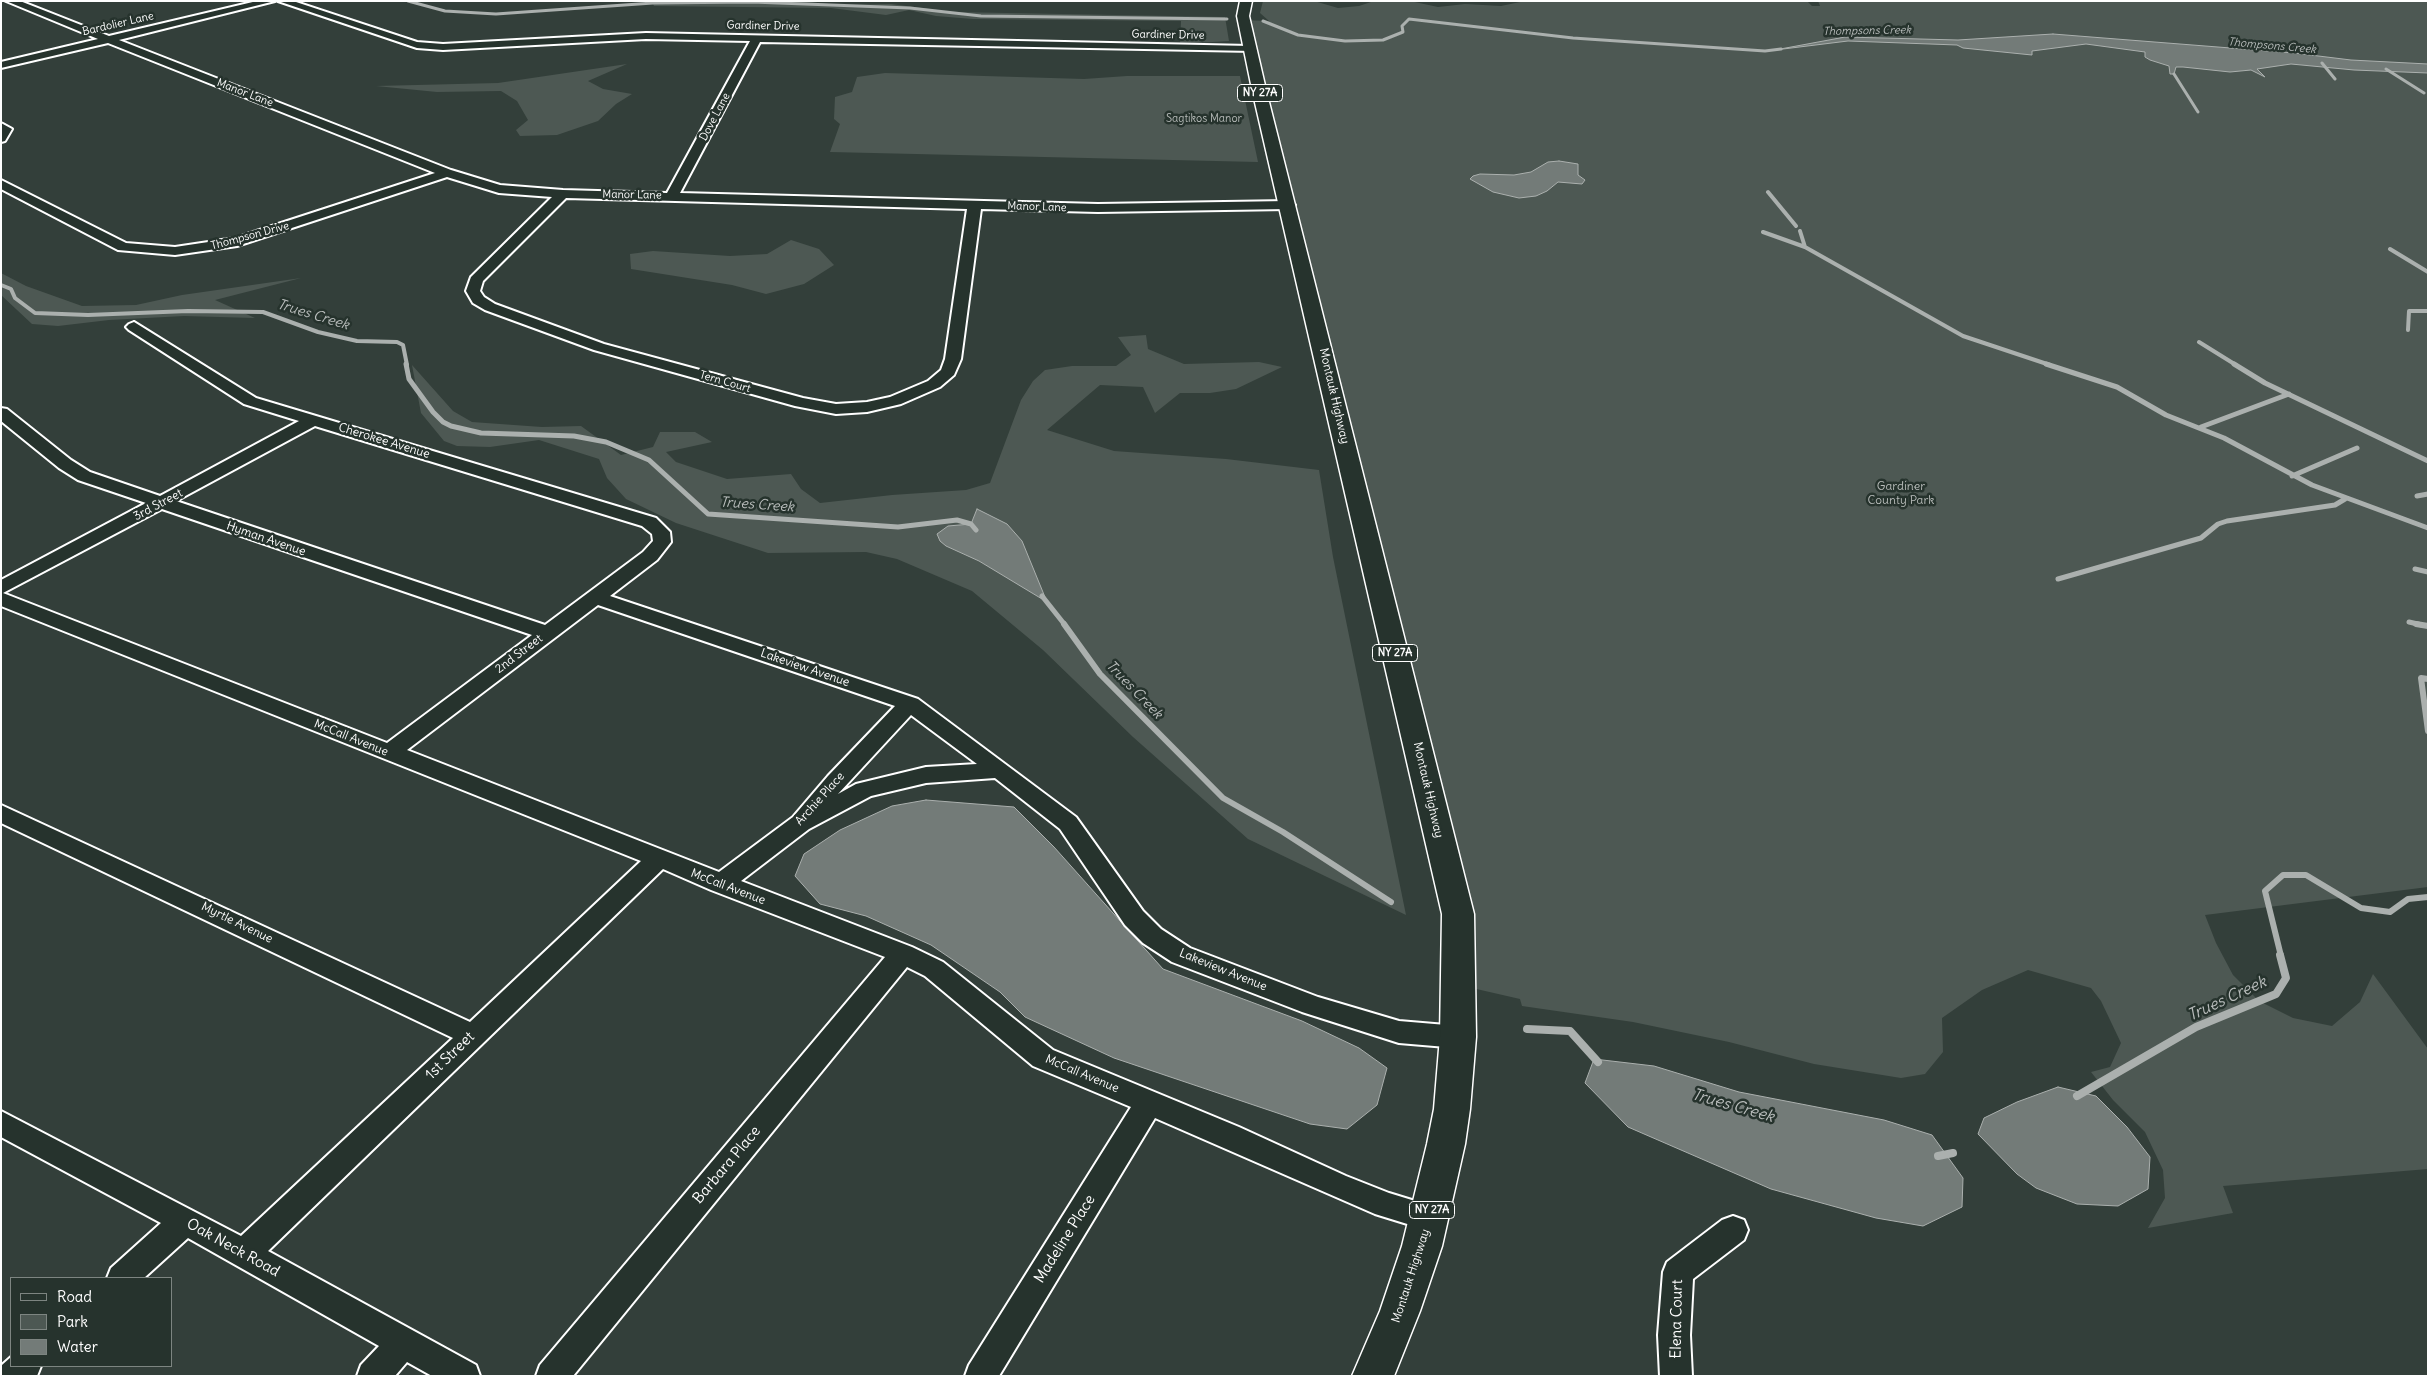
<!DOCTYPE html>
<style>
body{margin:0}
#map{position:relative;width:2429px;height:1377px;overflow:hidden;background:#333f3a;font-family:Delius,sans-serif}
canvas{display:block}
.frame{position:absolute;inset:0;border:2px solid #fff;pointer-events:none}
.legend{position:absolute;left:10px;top:1277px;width:162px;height:90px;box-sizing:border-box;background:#26332d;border:1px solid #7d8581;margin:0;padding:6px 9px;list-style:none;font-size:15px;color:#fff}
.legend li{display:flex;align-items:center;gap:10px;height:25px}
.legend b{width:25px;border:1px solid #7d8581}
</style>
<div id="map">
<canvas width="2429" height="1377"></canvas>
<div class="frame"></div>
<ul class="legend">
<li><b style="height:6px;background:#26332d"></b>Road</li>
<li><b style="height:14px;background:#4d5853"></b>Park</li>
<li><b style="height:14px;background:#737b78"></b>Water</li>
</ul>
</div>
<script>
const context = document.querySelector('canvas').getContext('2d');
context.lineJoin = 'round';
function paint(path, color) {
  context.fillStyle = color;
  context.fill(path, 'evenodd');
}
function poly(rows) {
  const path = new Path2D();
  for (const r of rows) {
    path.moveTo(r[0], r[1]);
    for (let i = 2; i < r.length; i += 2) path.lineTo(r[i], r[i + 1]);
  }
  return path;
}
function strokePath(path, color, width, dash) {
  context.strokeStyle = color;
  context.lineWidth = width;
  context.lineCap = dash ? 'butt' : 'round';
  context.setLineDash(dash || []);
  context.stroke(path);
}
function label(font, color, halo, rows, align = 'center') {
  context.font = font + ' Delius,sans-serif';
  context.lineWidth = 5;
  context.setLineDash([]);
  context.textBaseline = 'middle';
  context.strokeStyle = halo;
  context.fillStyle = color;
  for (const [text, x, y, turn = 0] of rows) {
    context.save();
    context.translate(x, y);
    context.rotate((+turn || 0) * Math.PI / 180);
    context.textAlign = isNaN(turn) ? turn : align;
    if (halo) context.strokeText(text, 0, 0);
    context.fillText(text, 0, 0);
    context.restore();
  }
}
const green = poly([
 [796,1,840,5,891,4,953,12,1225,17,1229,41,1180,44,1181,21,973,19,936,16,909,10,886,15,831,8,654,6,652,2],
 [1263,1,1314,1,1338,8,1359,6,1374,1,1410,1,1438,7,1465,4,1501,6,1525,1,1807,1,1812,6,1820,6,1818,1,2428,1,2428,887,2205,915,2216,943,2233,975,2259,1001,2293,1018,2332,1026,2360,1002,2373,974,2428,1049,2428,1169,2223,1186,2233,1213,2148,1228,2165,1198,2163,1170,2145,1132,2113,1100,2091,1072,2110,1067,2121,1043,2101,1001,2091,988,2028,970,1982,990,1942,1018,1943,1052,1925,1074,1901,1078,1814,1064,1729,1042,1633,1022,1522,1006,1520,999,1459,985,1242,20,1269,21,1260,13],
 [627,64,588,81,603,89,632,94,616,104,598,121,557,135,520,136,516,130,528,120,517,101,501,91,437,92,376,86,498,83],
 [885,73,1084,79,1127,76,1240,76,1258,162,830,152,840,124,834,119,835,97,852,92,857,77],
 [791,240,819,249,834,265,804,284,766,294,732,285,631,269,630,254,653,251,730,256,767,254],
 [1,273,26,286,82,306,136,305,182,295,301,278,215,300,255,318,184,316,109,320,58,326,32,324,1,295],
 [1146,335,1148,349,1184,364,1259,362,1282,367,1236,389,1210,393,1180,393,1155,413,1143,387,1100,385,1047,430,1114,451,1226,459,1319,470,1333,557,1406,915,1248,839,1133,737,1043,650,972,591,897,559,866,552,768,553,676,523,626,499,607,478,599,459,539,440,490,447,457,446,444,441,421,413,412,365,453,411,472,422,542,427,581,426,621,455,653,447,660,432,695,432,712,442,666,452,676,462,727,479,791,474,801,489,820,503,892,495,966,490,990,483,1021,400,1033,381,1045,370,1072,366,1116,366,1131,355,1118,337],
 [977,509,1046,601,979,561,946,546,948,526,971,524]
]);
const water = poly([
 [2053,34,2294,53,2351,60,2428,64,2428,73,2354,70,2291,64,2257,69,2265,77,2251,70,2230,72,2183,67,2176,67,2174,74,2170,74,2169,66,2150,60,2145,57,2145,52,2086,44,2032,51,2032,55,1963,48,1957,45,1848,41,1775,50,1845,37,1958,40,2053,34],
 [1559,161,1578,164,1578,175,1585,180,1582,184,1558,182,1547,191,1536,196,1519,198,1493,192,1470,179,1473,176,1480,174,1514,175,1531,172,1548,162,1559,161],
 [977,509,1007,524,1022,541,1047,602,979,561,946,546,940,541,937,534,948,526,971,524,977,509],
 [926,800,1014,807,1054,847,1163,969,1302,1021,1359,1048,1387,1068,1377,1105,1347,1129,1310,1124,1114,1058,1025,1017,1000,992,931,945,866,916,820,904,795,876,804,854,840,830,892,806,926,800],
 [1594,1059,1654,1066,1739,1092,1884,1120,1932,1135,1963,1178,1962,1207,1923,1226,1876,1218,1771,1189,1628,1127,1585,1083,1594,1059],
 [2058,1087,2096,1096,2127,1127,2150,1157,2148,1189,2118,1206,2077,1204,2036,1188,2017,1174,1978,1134,1984,1118,2017,1102,2058,1087]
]);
const streamFar4 = poly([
 [408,1,445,11,496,14,653,3,752,2,910,8,981,16,1227,19],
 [1263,21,1298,35,1345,41,1383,40,1403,32,1402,26,1409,19,1573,38,1765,51,1781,49],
 [2322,63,2335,79],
 [2386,69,2424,93],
 [2174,74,2198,112]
]);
const streamFar3 = poly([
 [1768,192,1796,226],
 [1800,231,1805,247,1963,336,2050,365],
 [1763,232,1805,247],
 [2390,249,2428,272],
 [1,285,11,289,15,298,35,313,88,315,188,311,263,312,318,332,357,341,397,342,403,345,407,365],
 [2408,330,2409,311,2428,311],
 [2199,342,2236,365]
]);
const streamFar2 = poly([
 [406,364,409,379,433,412,443,422,451,426,481,433,574,436,606,442,649,460,708,514,898,527,957,520,971,524,976,530],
 [2046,364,2117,387,2166,415,2224,438,2312,485,2428,528],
 [2234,364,2265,383,2428,461],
 [2201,427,2289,394],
 [2292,476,2357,448],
 [2417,496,2428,494],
 [2415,569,2428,572],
 [2058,579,2201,538,2218,524,2227,521,2335,505,2345,499],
 [1042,596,1065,625],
 [2409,622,2422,625]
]);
const streamFar1 = poly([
 [1064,624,1100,674,1223,798,1283,832,1391,902],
 [2416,624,2428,626],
 [2428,679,2421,678,2428,731],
 [2281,956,2265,891,2283,875,2306,875,2361,908,2390,912,2408,899,2428,897]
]);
const stream = poly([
 [1527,1029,1570,1031,1598,1062],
 [2077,1096,2196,1027,2276,994,2286,978,2280,955],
 [1938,1156,1953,1153]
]);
const minor = poly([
 [6,1,20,1,109,36,257,1,275,1,119,40,451,170,500,185,563,190,667,193,750,41,646,39,443,50,417,48,278,1,293,1,417,42,443,44,646,33,1250,46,1254,47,1254,51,760,42,680,193,1098,204,1288,201,1295,205,1288,209,1098,212,981,209,961,359,954,375,940,387,901,404,867,412,836,414,795,406,594,350,485,310,473,303,466,291,471,277,552,197,499,193,447,177,237,246,175,255,118,250,1,189,1,180,126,243,175,247,235,238,435,173,108,43,1,68,1,62,98,39,6,1],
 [566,198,967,209,945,359,941,370,928,381,890,397,867,402,836,404,803,398,604,344,495,304,484,297,480,291,483,281,566,198],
 [1,123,12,129,5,141,1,142,1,123],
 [134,322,256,398,656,518,670,532,671,542,657,560,610,596,918,699,1076,817,1143,911,1161,929,1190,948,1318,997,1399,1021,1458,1026,1468,1029,1472,1037,1468,1045,1458,1048,1399,1043,1302,1012,1172,962,1143,943,1125,925,1060,829,995,778,926,783,871,796,809,829,741,881,912,947,943,962,1053,1050,1239,1127,1346,1176,1389,1193,1441,1209,1445,1218,1441,1227,1430,1231,1375,1214,1155,1118,999,1376,965,1376,969,1365,1131,1107,1033,1066,925,976,907,967,573,1376,536,1376,540,1365,885,957,711,890,663,869,268,1251,476,1365,480,1376,432,1376,407,1362,395,1376,357,1376,361,1365,379,1346,188,1238,144,1278,107,1278,111,1268,161,1223,1,1137,1,1111,241,1236,453,1038,1,823,1,805,470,1022,641,861,1,606,1,580,146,503,78,480,59,468,1,421,1,408,7,409,71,460,90,472,160,496,299,421,244,404,129,330,126,327,129,324,134,322],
 [315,426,642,526,652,534,653,541,643,552,545,625,176,501,315,426],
 [162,509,532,635,387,743,3,593,162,509],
 [598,605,895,706,828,776,793,817,719,872,407,750,598,605],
 [911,715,977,764,926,767,856,784,838,794,911,715],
 [1733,1216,1744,1220,1748,1230,1744,1240,1693,1279,1690,1335,1692,1376,1660,1376,1658,1335,1663,1272,1667,1262,1722,1220,1733,1216],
 [11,1357,11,1366,41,1366,37,1376,1,1376,2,1365,11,1357]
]);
const primary = poly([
 [1240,1,1252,1,1249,16,1267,94,1474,914,1476,1037,1470,1109,1465,1144,1442,1246,1420,1311,1394,1376,1352,1376,1380,1311,1402,1246,1427,1144,1434,1109,1440,1037,1442,914,1253,94,1237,16,1240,1]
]);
const farStreetnames = [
 ["Bardolier Lane",118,24,-13],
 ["Gardiner Drive",763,26,1],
 ["Gardiner Drive",1168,35,1],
 ["Manor Lane",245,93,21],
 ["Dove Lane",715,117,-62],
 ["Manor Lane",632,195,1],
 ["Manor Lane",1037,207,2],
 ["Thompson Drive",250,236,-15],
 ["Tern Court",725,382,16]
];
const farWaternames = [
 ["Thompsons Creek",1867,31,-1],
 ["Thompsons Creek",2272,46,5]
];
const shields = [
 [1260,93,45],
 [1395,653,45],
 [1432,1210,45]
];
const shieldNames = [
 ["NY 27A",1260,93],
 ["NY 27A",1395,653],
 ["NY 27A",1432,1210]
];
const farParknames = [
 ["Sagtikos Manor",1204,119]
];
const streetNames = [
 ["Montauk Highway",1334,396,77],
 ["Cherokee Avenue",384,441,17],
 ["3rd Street",158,505,-28],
 ["Hyman Avenue",266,539,19],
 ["2nd Street",519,654,-37],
 ["Lakeview Avenue",805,668,19],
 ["McCall Avenue",351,738,22],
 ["Montauk Highway",1428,790,77],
 ["Archie Place",820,799,-48],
 ["McCall Avenue",728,887,21],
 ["Myrtle Avenue",237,923,26],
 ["Lakeview Avenue",1223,970,22],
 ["McCall Avenue",1082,1074,23],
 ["Montauk Highway",1411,1276,-72]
];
const parkNames = [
 ["Gardiner",1901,487],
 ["County Park",1901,501]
];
const waterNames = [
 ["Trues Creek",313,315,17],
 ["Trues Creek",757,505,4],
 ["Trues Creek",1134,690,46]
];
const nearStreetnames = [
 ["1st Street",450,1056,-44],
 ["Barbara Place",727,1165,-50],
 ["Madeline Place",1065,1239,-58],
 ["Oak Neck Road",233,1248,29],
 ["Elena Court",1677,1319,-89]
];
const nearWaternames = [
 ["Trues Creek",2227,999,-25],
 ["Trues Creek",1733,1106,16]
];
paint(green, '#4d5853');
paint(water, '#737b78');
strokePath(water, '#abb0ae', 1);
strokePath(streamFar4, '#abb0ae', 3);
strokePath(streamFar3, '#abb0ae', 4);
strokePath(streamFar2, '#abb0ae', 5);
strokePath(streamFar1, '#abb0ae', 6);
strokePath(stream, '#abb0ae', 8);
strokePath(minor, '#fff', 4);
strokePath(primary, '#fff', 3);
paint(minor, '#26332d');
paint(primary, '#26332d');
label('11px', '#fff', '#26332d', farStreetnames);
label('italic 11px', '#b9bdbc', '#26332d', farWaternames);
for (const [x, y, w] of shields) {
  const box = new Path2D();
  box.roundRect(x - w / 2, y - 8.5, w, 17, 4);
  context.fillStyle = '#26332d';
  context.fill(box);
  strokePath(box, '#fff', 1);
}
label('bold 11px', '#fff', null, shieldNames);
label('11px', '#b8bcba', '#26332d', farParknames);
label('12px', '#fff', '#26332d', streetNames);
label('12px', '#b8bcba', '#26332d', parkNames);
label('italic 14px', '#b9bdbc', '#26332d', waterNames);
label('15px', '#fff', '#26332d', nearStreetnames);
label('italic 16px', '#b9bdbc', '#26332d', nearWaternames);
</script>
